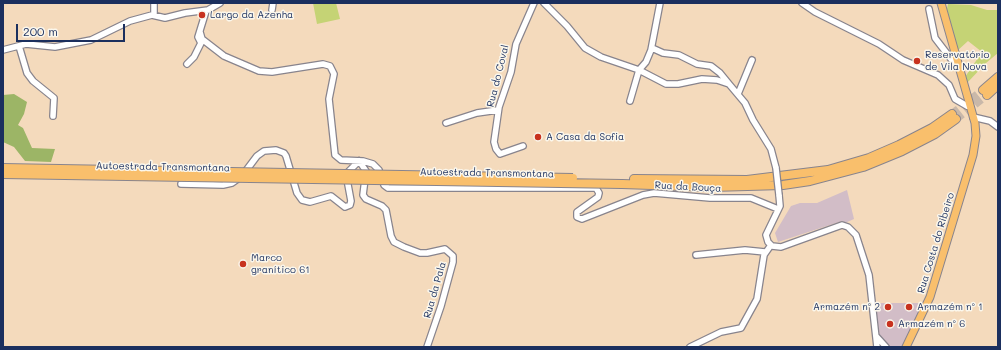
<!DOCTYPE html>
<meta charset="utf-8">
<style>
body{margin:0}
#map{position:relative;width:1001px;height:350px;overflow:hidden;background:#f4dabc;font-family:Mali,sans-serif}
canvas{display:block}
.frame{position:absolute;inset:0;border:4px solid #1b2f5e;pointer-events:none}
.scale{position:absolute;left:16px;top:24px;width:109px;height:18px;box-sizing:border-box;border:2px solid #1b2f5e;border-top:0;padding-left:5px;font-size:12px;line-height:14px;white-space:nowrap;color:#1b2f5e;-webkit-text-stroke:3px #fbf7ec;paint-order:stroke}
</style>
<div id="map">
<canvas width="1001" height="350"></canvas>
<div class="frame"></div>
<div class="scale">200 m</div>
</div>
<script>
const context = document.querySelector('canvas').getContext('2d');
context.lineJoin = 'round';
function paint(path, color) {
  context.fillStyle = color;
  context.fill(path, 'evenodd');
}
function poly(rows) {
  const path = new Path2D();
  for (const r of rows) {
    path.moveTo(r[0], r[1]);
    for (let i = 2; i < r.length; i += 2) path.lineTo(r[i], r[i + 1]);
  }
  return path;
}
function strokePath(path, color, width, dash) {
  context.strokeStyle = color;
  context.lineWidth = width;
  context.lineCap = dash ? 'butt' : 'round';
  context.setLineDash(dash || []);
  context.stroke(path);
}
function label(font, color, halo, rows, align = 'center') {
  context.font = font + ' Mali,sans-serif';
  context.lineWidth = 3;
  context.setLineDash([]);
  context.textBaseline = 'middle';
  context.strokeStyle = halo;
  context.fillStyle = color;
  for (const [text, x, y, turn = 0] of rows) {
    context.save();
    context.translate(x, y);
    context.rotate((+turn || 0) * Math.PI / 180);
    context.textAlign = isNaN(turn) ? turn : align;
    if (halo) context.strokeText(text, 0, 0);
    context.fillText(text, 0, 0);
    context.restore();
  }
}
const industrial = poly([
 [847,190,854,219,845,223,842,221,778,242,775,233,791,206,800,203,817,203],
 [874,303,926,303,903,347,891,347,884,343,878,335]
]);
const green = poly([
 [313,3,336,3,340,19,317,24],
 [948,4,971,5,987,10,998,10,998,53,986,63,967,83,965,77,982,52,968,41,956,52,946,13]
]);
const forest = poly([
 [14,94,27,102,24,114,18,125,23,128,32,148,55,149,51,162,25,161,14,147,3,142,3,95]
]);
const highwayTunnel = poly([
 [952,114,983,90],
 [956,119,987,95]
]);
const minor = poly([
 [544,3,567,26,585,48,601,57,639,70,666,84,678,84,702,79,717,80,729,84,745,103,753,120,771,149,776,168],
 [802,3,815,12,879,44,903,60,938,75,949,85,955,99,967,106],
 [929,9,935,38,958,68],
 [272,10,273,3],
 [154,15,154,3],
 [200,32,202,39,224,56,259,71,272,72,323,64,330,66,334,74,329,99,335,155,341,160,363,161,373,164,379,170,384,185,388,188,596,188,599,193,598,197,577,212,577,217,582,219,643,195,654,193,710,198,751,198,778,209],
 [19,46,27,73,33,81,54,98,53,116],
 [652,48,663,53,679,55,697,64,711,66,720,73,729,84],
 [3,50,26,44,55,47,91,40,130,21,152,15,165,18,185,13,208,10,220,3],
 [187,64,194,57,201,43,198,37,206,11],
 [738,94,752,60],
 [630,101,639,70,646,62,651,50,660,3],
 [973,117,990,121,998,127],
 [446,123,477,113,498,110],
 [523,146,500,154,496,149,494,142,499,107,511,72,516,44,534,3],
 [359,161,366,171,363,195,366,199,382,206,386,210,391,236,394,242,404,247,420,253,427,253,445,249,453,256,453,262,441,306,427,347],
 [181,184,223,185,232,183,242,176,257,156,264,151,276,150,284,153,286,156,297,193,302,200,310,202,331,196,345,207,350,205,351,201,346,174,359,161],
 [779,195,780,206,766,235,768,242,772,246,781,247,842,225,848,227,856,235,869,275,877,347],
 [696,255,745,250,765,252],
 [876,336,886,347],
 [690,347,721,332,741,328,757,299,764,255,771,245]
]);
const major = poly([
 [906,347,930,297,973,155,976,136,975,123,941,3]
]);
const highway = poly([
 [983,90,998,77],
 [987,95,998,85],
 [634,179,747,180,828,170,869,158,899,145,932,128,952,114],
 [622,184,712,187,783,185,810,181,863,167,902,151,935,134,956,119]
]);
const minorBridge = poly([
 [776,168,779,195]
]);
const highwayBridge = poly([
 [3,168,573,178],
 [3,174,622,184]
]);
const markers = [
 [202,15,4,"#c8321e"],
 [917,61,4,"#c8321e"],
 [538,137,4,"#c8321e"],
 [243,264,4,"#c8321e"],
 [888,307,4,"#c8321e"],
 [909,307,4,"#c8321e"],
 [890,324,4,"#c8321e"]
];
const poiNames = [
 ["Largo da Azenha",210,15],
 ["Reservatório",925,55],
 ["de Vila Nova",925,67],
 ["A Casa da Sofia",546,137],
 ["Marco",251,258],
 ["granítico 61",251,270],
 ["Armazém nº 2",880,307,"right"],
 ["Armazém nº 1",917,307],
 ["Armazém nº 6",898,324]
];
const streetNames = [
 ["Rua do Coval",498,76,-76],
 ["Autoestrada Transmontana",163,167,1],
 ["Autoestrada Transmontana",487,173,1],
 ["Rua da Bouça",688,187,3],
 ["Rua Costa do Ribeiro",936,243,-73],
 ["Rua da Pala",435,290,-74]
];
paint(industrial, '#d2bdc7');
paint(green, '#c5d375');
paint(forest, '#9cb566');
strokePath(highwayTunnel, '#c9b8a9', 8, [8, 4]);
strokePath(minor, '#88848d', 8);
strokePath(major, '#88848d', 9);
strokePath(highway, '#88848d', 10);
strokePath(minor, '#fff', 5.5);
strokePath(major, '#f9bf6c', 7);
strokePath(highway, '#f9bf6c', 8);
strokePath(minorBridge, '#88848d', 8, []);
strokePath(highwayBridge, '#88848d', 10, []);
strokePath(minorBridge, '#fff', 5.5);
strokePath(highwayBridge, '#f9bf6c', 8);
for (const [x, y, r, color] of markers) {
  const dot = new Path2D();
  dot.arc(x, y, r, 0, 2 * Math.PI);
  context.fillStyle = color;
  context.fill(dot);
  strokePath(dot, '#fbf7ec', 1.5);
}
label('10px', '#1b2f5e', '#fbf7ec', poiNames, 'left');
label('10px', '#1b2f5e', '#fbf7ec', streetNames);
</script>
